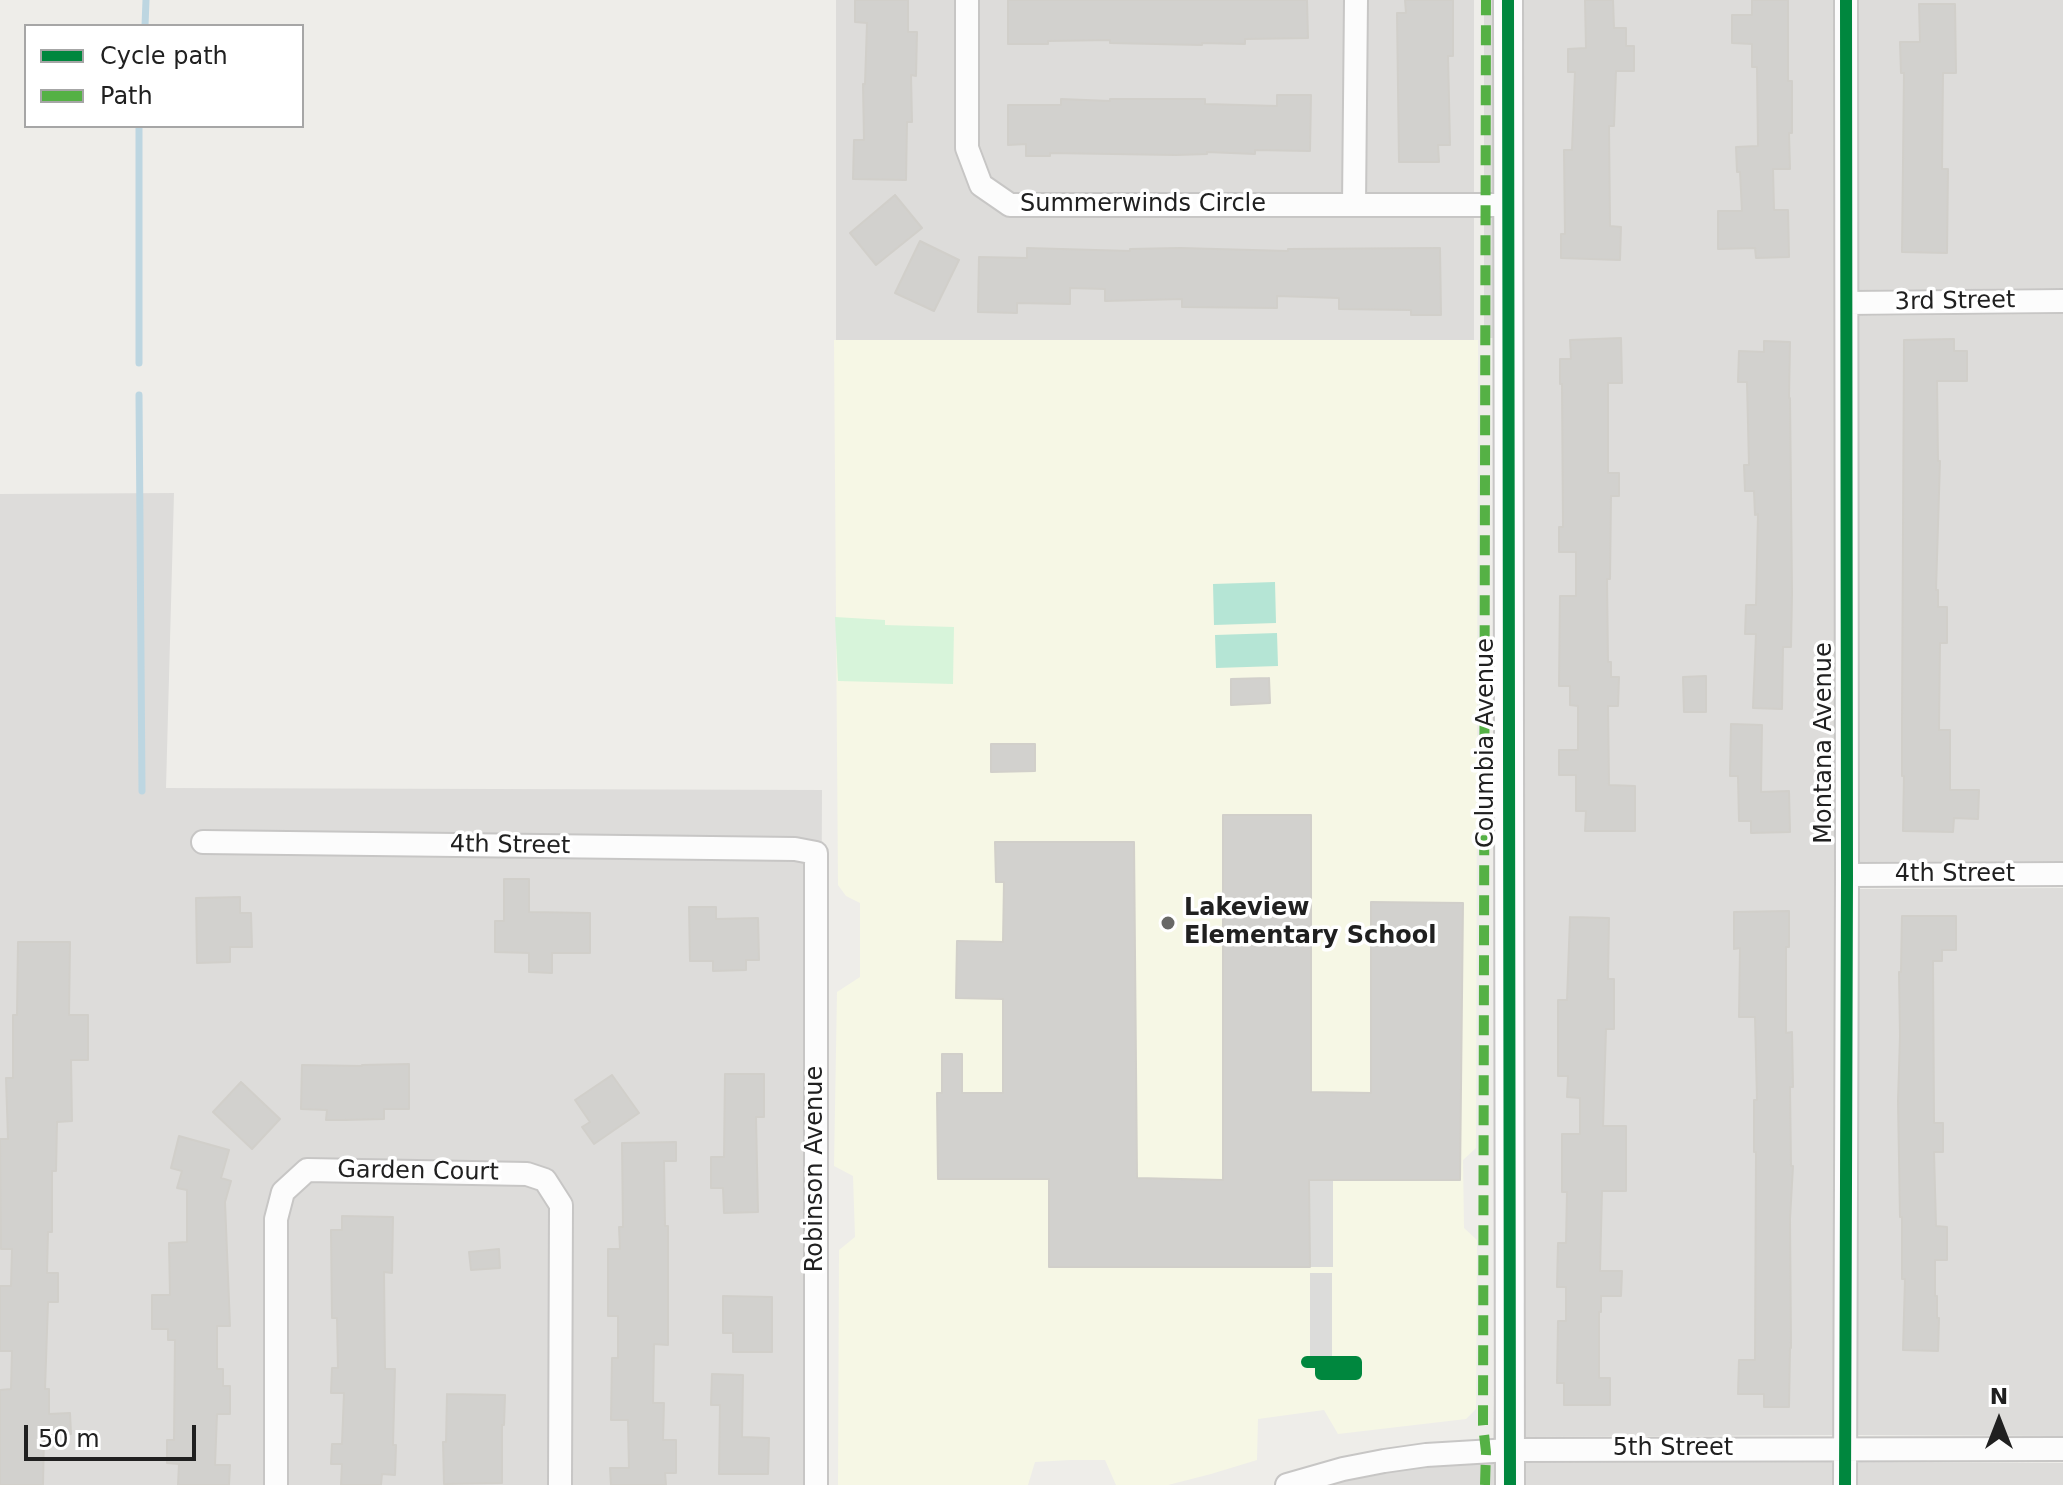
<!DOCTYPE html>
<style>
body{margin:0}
#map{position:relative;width:2063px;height:1485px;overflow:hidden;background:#eeede9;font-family:"DejaVu Sans",sans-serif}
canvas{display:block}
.legend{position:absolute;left:24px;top:24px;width:280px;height:104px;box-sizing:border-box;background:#fff;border:2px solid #a6a6a6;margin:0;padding:10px 14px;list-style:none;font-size:24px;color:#202020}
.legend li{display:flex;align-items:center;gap:16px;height:40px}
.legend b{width:40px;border:2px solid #a6a6a6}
.north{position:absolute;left:1959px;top:1381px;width:80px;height:80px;-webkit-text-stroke:6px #fff;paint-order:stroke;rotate:0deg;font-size:22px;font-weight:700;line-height:32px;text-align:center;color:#202020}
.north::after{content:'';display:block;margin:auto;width:28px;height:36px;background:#202020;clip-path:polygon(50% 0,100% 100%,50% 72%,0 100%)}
.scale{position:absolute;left:24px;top:1425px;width:172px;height:36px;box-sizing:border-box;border:4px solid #202020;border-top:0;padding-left:10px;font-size:24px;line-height:28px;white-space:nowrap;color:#202020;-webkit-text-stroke:6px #fff;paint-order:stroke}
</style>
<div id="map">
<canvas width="2063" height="1485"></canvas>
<ul class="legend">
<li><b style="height:10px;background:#00873e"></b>Cycle path</li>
<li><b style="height:10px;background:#55b145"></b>Path</li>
</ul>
<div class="north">N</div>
<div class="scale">50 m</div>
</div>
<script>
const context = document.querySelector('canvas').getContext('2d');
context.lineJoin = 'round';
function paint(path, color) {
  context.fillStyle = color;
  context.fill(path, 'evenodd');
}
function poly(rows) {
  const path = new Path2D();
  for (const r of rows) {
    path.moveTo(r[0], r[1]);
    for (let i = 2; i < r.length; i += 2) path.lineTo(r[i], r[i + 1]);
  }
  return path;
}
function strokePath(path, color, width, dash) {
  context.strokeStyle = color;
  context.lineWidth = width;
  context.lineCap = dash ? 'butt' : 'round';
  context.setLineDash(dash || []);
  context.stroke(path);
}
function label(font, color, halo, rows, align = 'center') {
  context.font = font + ' "DejaVu Sans",sans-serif';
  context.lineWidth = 7;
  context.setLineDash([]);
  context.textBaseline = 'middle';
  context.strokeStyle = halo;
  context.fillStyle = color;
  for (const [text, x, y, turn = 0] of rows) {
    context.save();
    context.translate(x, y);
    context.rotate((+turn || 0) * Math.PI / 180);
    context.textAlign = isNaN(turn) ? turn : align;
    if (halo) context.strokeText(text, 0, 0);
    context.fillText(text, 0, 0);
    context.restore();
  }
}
const residential = poly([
 [836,0,1474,0,1474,340,836,340],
 [1484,0,1497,0,1497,338,1488,338,1484,331],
 [1521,0,1834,0,1835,875,1833,1435,1521,1437],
 [1858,0,2063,0,2063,288,1859,290],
 [2063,314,2063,861,1859,862,1859,316],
 [174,493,166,788,822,790,819,1485,0,1485,0,494],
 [2063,888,2063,1436,1857,1435,1859,889],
 [1498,1196,1498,1485,1312,1485,1493,1441],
 [1833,1462,1834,1485,1521,1485,1521,1463],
 [1857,1462,2063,1463,2063,1485,1857,1485]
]);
const education = poly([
 [834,340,1478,340,1476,1148,1463,1160,1464,1228,1477,1240,1476,1409,1466,1419,1338,1434,1324,1410,1258,1419,1257,1460,1211,1474,1168,1485,1116,1485,1105,1460,1070,1460,1035,1462,1028,1485,838,1485,839,1250,855,1237,853,1176,834,1166,837,992,860,977,860,903,846,896,838,885]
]);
const religious = poly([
 [1309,1180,1333,1180,1333,1267,1310,1267],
 [1310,1273,1332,1273,1332,1356,1310,1356]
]);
const park = poly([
 [835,617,885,620,885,625,954,627,953,684,838,681]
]);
const pitch = poly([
 [1275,582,1276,623,1214,625,1213,584],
 [1277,633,1278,666,1216,668,1215,635]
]);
const stream = poly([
 [145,26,146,0],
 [139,363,139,126],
 [139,395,142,791]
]);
const building = poly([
 [855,0,908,0,908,32,917,32,916,76,911,75,912,122,907,122,906,180,853,179,854,140,864,140,863,84,865,84,867,23,855,22,855,0],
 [1008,0,1307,0,1308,38,1245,39,1245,44,1202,43,1202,45,1110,43,1110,40,1048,41,1048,44,1008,44,1008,0],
 [1405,0,1453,0,1453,56,1448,56,1450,145,1438,145,1439,162,1399,162,1397,13,1406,13,1405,0],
 [1585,0,1613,0,1614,28,1626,28,1626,46,1634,46,1634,71,1616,71,1614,126,1609,126,1610,226,1621,227,1620,260,1561,258,1561,234,1565,234,1564,150,1572,150,1575,72,1568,72,1568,49,1586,48,1585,0],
 [1752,0,1788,0,1788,81,1792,81,1792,133,1789,133,1790,169,1773,169,1774,210,1788,210,1789,257,1756,258,1755,248,1718,249,1718,211,1742,211,1740,172,1737,172,1736,147,1758,146,1757,67,1752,67,1752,44,1732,43,1732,15,1752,15,1752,0],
 [1919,4,1955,4,1956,73,1943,73,1942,169,1948,169,1947,253,1902,252,1904,73,1901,73,1900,42,1920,42,1919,4],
 [1277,95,1311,95,1310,151,1255,150,1255,154,1207,152,1207,154,1176,155,1050,153,1050,156,1026,156,1026,144,1008,145,1008,105,1061,105,1061,99,1110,101,1110,99,1205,99,1205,104,1277,106,1277,95],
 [895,195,922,228,876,265,850,233,895,195],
 [920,241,959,260,934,311,895,293,920,241],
 [1027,248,1130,251,1130,249,1180,248,1288,251,1288,249,1440,248,1441,315,1411,315,1411,310,1339,309,1339,298,1277,296,1277,308,1182,307,1182,299,1105,301,1105,289,1070,288,1070,304,1017,303,1017,313,978,312,979,257,1027,258,1027,248],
 [1621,338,1622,383,1608,383,1608,473,1619,473,1619,496,1611,496,1610,579,1607,579,1608,662,1611,662,1611,677,1619,677,1618,706,1608,706,1609,785,1635,786,1635,831,1585,831,1586,811,1576,811,1576,775,1559,775,1559,750,1578,750,1578,706,1570,705,1570,686,1559,686,1560,596,1576,596,1576,552,1559,552,1559,527,1563,527,1562,384,1560,384,1560,359,1571,359,1570,340,1621,338],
 [1954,339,1954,351,1967,351,1967,381,1937,381,1938,461,1940,461,1936,590,1938,590,1938,607,1947,607,1947,643,1940,643,1939,730,1950,730,1950,790,1979,790,1978,819,1954,818,1953,832,1903,831,1904,776,1902,776,1902,721,1904,340,1954,339],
 [1764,341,1790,342,1789,398,1790,398,1792,594,1791,647,1783,647,1782,709,1753,708,1756,634,1745,634,1746,605,1756,605,1758,514,1755,515,1754,491,1745,491,1744,465,1749,465,1747,382,1738,382,1739,351,1764,352,1764,341],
 [1706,676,1706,712,1684,712,1683,677,1706,676],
 [1269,678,1270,703,1231,705,1231,679,1269,678],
 [1731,724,1762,725,1761,792,1789,791,1790,832,1751,833,1751,821,1739,821,1738,776,1730,776,1731,724],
 [991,744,1035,744,1035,771,991,772,991,744],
 [1223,815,1311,815,1311,1092,1371,1093,1371,902,1463,903,1460,1180,1309,1180,1310,1267,1049,1267,1049,1179,938,1179,937,1093,942,1093,942,1054,962,1054,962,1093,1003,1093,1003,999,956,998,957,941,1003,942,1004,882,996,882,995,842,1134,842,1137,1178,1223,1180,1223,815],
 [504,879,529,879,529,912,590,913,590,953,552,953,552,973,529,972,529,953,495,952,495,921,504,921,504,879],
 [240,897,240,913,251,913,252,947,230,947,230,962,197,963,196,898,240,897],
 [689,907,716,907,716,919,758,918,759,960,746,960,746,970,713,971,713,961,690,961,689,907],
 [1789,911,1789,947,1786,947,1786,1033,1792,1032,1793,1087,1790,1087,1791,1166,1793,1166,1790,1219,1791,1348,1790,1348,1789,1407,1764,1407,1764,1394,1738,1394,1739,1360,1755,1360,1756,1152,1754,1152,1754,1100,1757,1100,1755,1017,1739,1017,1740,948,1734,949,1734,912,1789,911],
 [1902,916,1956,916,1956,950,1942,950,1942,961,1933,961,1934,1123,1943,1123,1943,1152,1934,1152,1936,1226,1947,1227,1947,1260,1935,1260,1935,1296,1937,1296,1937,1318,1939,1318,1938,1351,1903,1350,1905,1279,1902,1279,1902,1217,1900,1217,1898,1101,1900,1036,1899,972,1901,972,1902,916],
 [1570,917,1609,918,1608,979,1614,979,1614,1029,1606,1029,1603,1126,1626,1126,1626,1191,1602,1191,1600,1271,1622,1271,1621,1296,1601,1296,1601,1312,1599,1312,1599,1378,1610,1378,1610,1405,1564,1405,1564,1383,1557,1383,1558,1321,1566,1321,1566,1287,1557,1287,1558,1243,1566,1243,1567,1192,1562,1192,1562,1134,1580,1134,1580,1098,1567,1097,1568,1076,1558,1076,1558,1000,1567,1000,1570,917],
 [18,942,70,942,69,1015,88,1015,88,1060,71,1060,72,1121,57,1122,56,1171,52,1171,52,1232,48,1232,47,1273,58,1273,58,1302,48,1302,45,1389,49,1389,49,1414,70,1413,71,1434,44,1435,43,1485,0,1485,0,1390,11,1389,12,1351,0,1351,0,1286,11,1286,12,1249,1,1249,0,1139,8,1139,6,1078,13,1078,13,1015,17,1015,18,942],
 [409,1064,409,1109,384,1109,384,1119,344,1120,326,1120,327,1110,301,1109,302,1065,362,1066,362,1065,409,1064],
 [725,1074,764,1074,764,1117,756,1117,758,1212,724,1213,723,1188,711,1188,711,1157,724,1157,725,1074],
 [612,1075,639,1113,594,1144,582,1127,590,1122,575,1100,612,1075],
 [241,1082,280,1119,252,1149,213,1112,241,1082],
 [179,1136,229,1150,221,1178,231,1181,225,1202,230,1326,217,1326,217,1369,223,1369,223,1386,230,1386,230,1414,217,1414,215,1465,230,1465,229,1485,178,1485,179,1464,167,1463,167,1440,174,1440,175,1340,168,1340,168,1329,152,1329,152,1295,170,1295,169,1243,187,1242,187,1190,177,1188,182,1171,171,1168,179,1136],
 [676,1142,676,1161,664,1161,665,1226,668,1226,668,1345,654,1344,653,1403,664,1403,663,1440,676,1440,676,1473,665,1473,666,1485,611,1485,610,1468,629,1468,628,1420,611,1420,612,1358,618,1358,618,1316,608,1316,608,1249,620,1249,619,1227,623,1227,622,1143,676,1142],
 [342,1216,393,1217,392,1273,384,1272,385,1369,395,1369,393,1445,396,1445,395,1475,382,1474,381,1485,341,1485,342,1464,331,1464,332,1444,342,1444,344,1393,331,1393,332,1368,338,1368,337,1318,332,1318,331,1230,342,1230,342,1216],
 [499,1249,500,1268,471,1270,469,1252,499,1249],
 [723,1296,772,1297,772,1352,733,1352,733,1333,723,1333,723,1296],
 [712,1374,743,1375,742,1437,769,1438,768,1474,719,1474,720,1405,711,1405,712,1374],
 [447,1394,505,1395,504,1425,502,1425,502,1483,444,1484,443,1442,446,1442,447,1394]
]);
const minor = poly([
 [967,0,967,148,981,185,1010,205,1508,205],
 [1354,205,1356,0],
 [1847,303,2063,301],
 [203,842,795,849,816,853,816,1485],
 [1847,875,2063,874],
 [276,1485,276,1219,283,1192,307,1170,527,1174,545,1180,561,1205,560,1485],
 [1287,1485,1343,1469,1384,1461,1426,1455,1510,1450,2063,1449],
 [1845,1485,1847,875,1846,0]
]);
const tertiary = poly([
 [1508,0,1510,1485]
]);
const quiet = poly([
 [1485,1485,1486,1452,1483,1425,1486,0]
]);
const cycleway = poly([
 [1508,0,1510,1485],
 [1307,1362,1356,1362,1356,1374,1321,1374,1321,1362],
 [1845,1485,1847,875,1846,0]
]);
const markers = [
 [1168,923,8,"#686866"]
];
const streetNames = [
 ["Summerwinds Circle",1143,205],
 ["3rd Street",1955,302,-1],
 ["Columbia Avenue",1487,743,-90],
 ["Montana Avenue",1825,743,-90],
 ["4th Street",510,846,1],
 ["4th Street",1955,875],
 ["Robinson Avenue",816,1169,-90],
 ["Garden Court",418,1172,1],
 ["5th Street",1673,1449]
];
const poiNames = [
 ["Lakeview",1184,909],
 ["Elementary School",1184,937]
];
paint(residential, '#dddcda');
paint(education, '#f6f7e5');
paint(religious, '#dcdcda');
paint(park, '#d7f4da');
paint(pitch, '#b5e5d5');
strokePath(stream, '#bdd6e1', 7);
paint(building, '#d2d1ce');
strokePath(building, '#d1cfca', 2);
strokePath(minor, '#c7c6c5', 26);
strokePath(tertiary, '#c7c6c5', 32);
strokePath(minor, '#fcfcfc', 22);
strokePath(tertiary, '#fcfcfc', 28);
strokePath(quiet, '#55b145', 10, [20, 10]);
strokePath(cycleway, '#00873e', 12);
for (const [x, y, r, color] of markers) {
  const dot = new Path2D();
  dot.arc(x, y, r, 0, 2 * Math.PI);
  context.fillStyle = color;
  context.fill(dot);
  strokePath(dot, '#fff', 3);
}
label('24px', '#202020', '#fff', streetNames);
label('bold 24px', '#202020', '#fff', poiNames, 'left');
</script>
